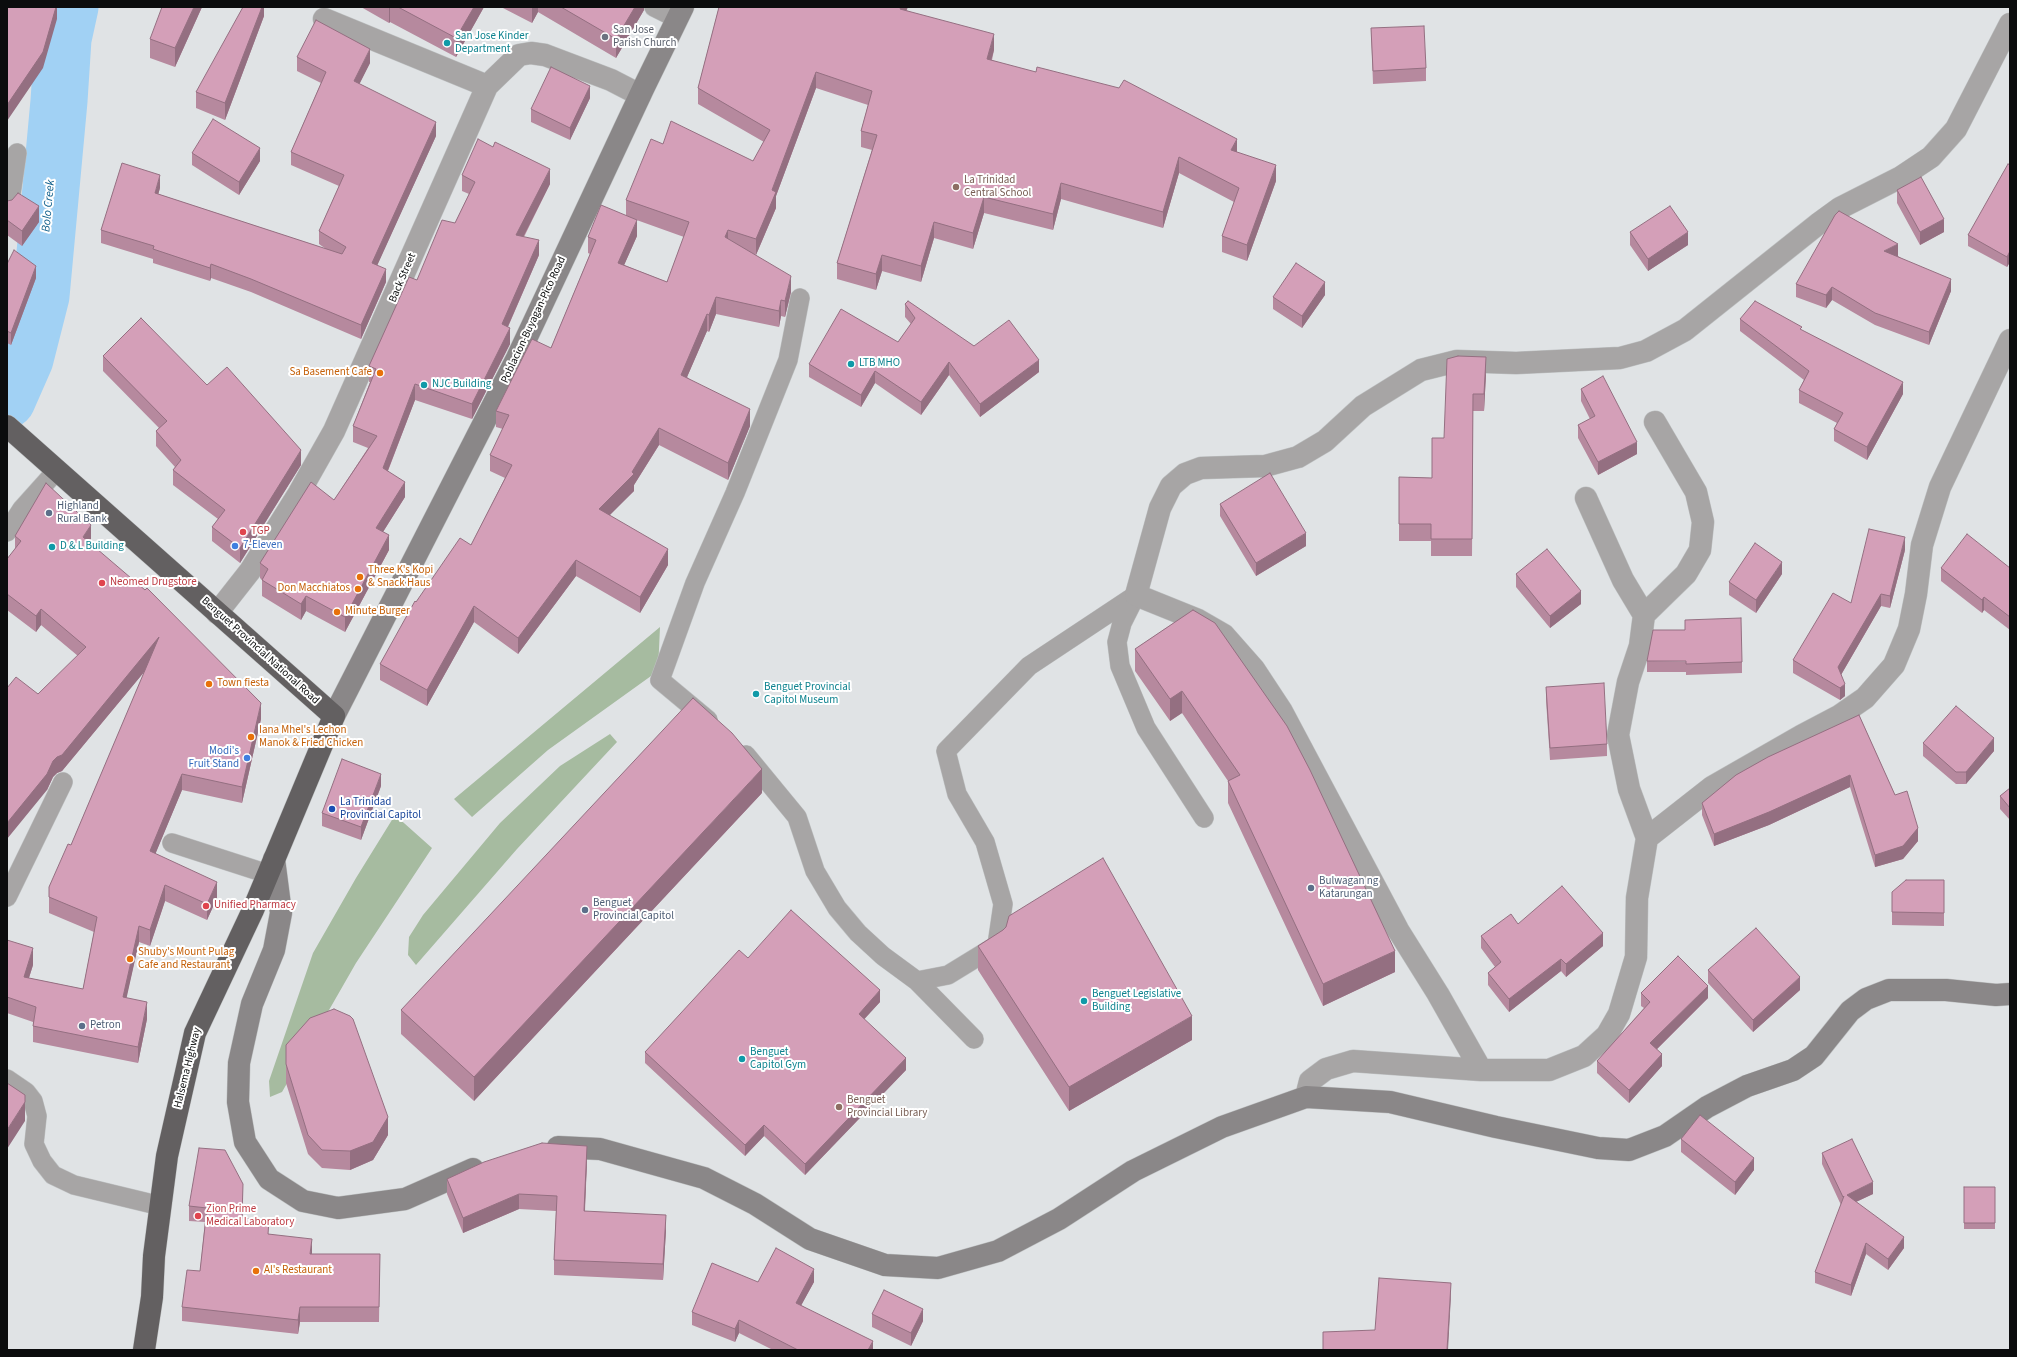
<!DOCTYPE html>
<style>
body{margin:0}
#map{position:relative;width:2017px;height:1357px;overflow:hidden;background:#e0e3e5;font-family:"Source Sans 3",sans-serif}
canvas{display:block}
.frame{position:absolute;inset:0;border:8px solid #0b0c0d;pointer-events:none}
</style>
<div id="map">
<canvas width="2017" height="1357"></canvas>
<div class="frame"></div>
</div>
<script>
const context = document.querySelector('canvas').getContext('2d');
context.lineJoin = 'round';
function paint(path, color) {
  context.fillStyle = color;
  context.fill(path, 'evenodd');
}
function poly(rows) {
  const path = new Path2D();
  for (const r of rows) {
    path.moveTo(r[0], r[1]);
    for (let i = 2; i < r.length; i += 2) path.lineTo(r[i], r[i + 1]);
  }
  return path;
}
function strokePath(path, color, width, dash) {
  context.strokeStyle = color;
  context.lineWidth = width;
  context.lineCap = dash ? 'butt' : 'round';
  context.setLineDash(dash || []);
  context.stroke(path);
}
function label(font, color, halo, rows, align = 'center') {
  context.font = font + ' "Source Sans 3",sans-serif';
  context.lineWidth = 4;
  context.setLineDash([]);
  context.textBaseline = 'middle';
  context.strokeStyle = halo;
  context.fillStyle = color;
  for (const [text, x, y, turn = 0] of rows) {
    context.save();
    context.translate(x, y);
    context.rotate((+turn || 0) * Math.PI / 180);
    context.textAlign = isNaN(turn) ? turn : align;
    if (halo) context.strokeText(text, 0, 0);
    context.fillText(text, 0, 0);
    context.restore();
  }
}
const green = poly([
 [660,627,658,671,548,750,472,817,454,799],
 [610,734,617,742,517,849,416,965,408,955,409,937,423,915,500,823,560,766],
 [395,815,432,848,356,963,282,1092,270,1097,269,1081,313,953,356,878]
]);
const river = poly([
 [7,400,25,359,41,296,59,101,63,39,70,7]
]);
const lane = poly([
 [654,7,678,19],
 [7,206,10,201,17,153],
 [7,532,22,509,57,470],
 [1136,595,1122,623,1117,642,1120,666,1146,728,1204,818],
 [708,720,660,680,695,583,735,493,788,360,800,298],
 [746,755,797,817,815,871,837,908,858,933,883,956,917,981,948,975,997,945,1003,904,985,842,957,794,946,751,1029,666,1136,595],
 [172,843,268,874],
 [7,897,63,782],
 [917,981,974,1039],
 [7,1079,26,1092,33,1101,37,1116,34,1144,42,1161,53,1175,74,1185,161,1206]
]);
const street = poly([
 [324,19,487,86],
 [1586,498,1623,580,1644,615,1640,646,1628,682,1618,735,1629,789,1647,838],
 [217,613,250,571,299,493,334,431,487,86,519,55,531,53,545,55,611,80,640,95],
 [1644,615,1686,574,1700,550,1703,522,1696,492,1655,422],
 [1481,1070,1438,994,1398,930,1281,710,1254,669,1224,635,1198,620,1136,595,1160,508,1171,486,1185,474,1201,468,1265,466,1298,457,1325,441,1363,406,1421,370,1457,361,1516,363,1620,358,1646,351,1685,330,1818,224,1840,208,1901,177,1931,157,1956,129,2010,24],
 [1306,1097,1310,1081,1326,1069,1353,1061,1481,1070,1549,1070,1584,1056,1607,1035,1619,1014,1636,957,1637,898,1647,838,1712,787,1801,736,1839,716,1865,698,1894,665,1909,629,1916,594,1922,545,1940,487,2010,340]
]);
const secondary = poly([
 [334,716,517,358,643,89,683,7],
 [274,859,281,913,274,950,252,1004,239,1063,238,1102,245,1142,269,1179,303,1201,338,1208,405,1199,473,1169],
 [558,1147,600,1149,704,1178,755,1204,810,1239,885,1265,938,1268,998,1251,1059,1219,1133,1171,1222,1127,1306,1097,1390,1102,1496,1127,1598,1148,1629,1150,1665,1136,1707,1107,1747,1086,1793,1070,1814,1056,1850,1011,1866,999,1889,990,1946,990,1996,995,2010,994]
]);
const highway = poly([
 [7,426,334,716,253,910,195,1033,167,1156,154,1256,152,1297,144,1350]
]);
const wall = poly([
 [202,7,175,67,150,58,150,39],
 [264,7,264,16,225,120,196,108,196,92],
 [361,7,484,7,456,57,390,22,389,23],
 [501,7,644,7,644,10,616,58,538,12,532,23],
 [719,7,908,7,906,10,994,50,992,60,1237,152,1276,181,1247,261,1222,252,1222,236,1234,202,1179,173,1163,228,1061,199,1053,230,984,213,973,249,934,238,921,282,882,271,876,290,837,279,837,263,872,150,861,147,861,131,868,105,816,88,776,196,776,208,756,255,754,254,791,292,785,317,781,316,779,327,716,314,709,332,707,331,687,377,750,426,728,480,659,445,634,485,634,491,609,515,668,565,640,613,576,576,518,654,474,622,427,706,380,680,380,664,416,602,471,545,505,478,490,471,490,455,503,429,496,427,496,411,551,348,590,254,588,253,588,237,626,215,626,200,663,144,753,161,764,142,698,104,698,88],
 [631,218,684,237,667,282,624,265,637,236],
 [1371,28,1426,68,1426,81,1373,84],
 [297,57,370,63,359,84,436,136,377,265,386,282,361,339,251,292,211,278,210,281,153,263,153,259,101,243,101,230,160,188,158,194,326,249,319,244,319,231,339,186,291,165,291,152,321,83,297,71],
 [590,98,570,140,531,122,531,109],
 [192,153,260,161,239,195,192,165],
 [2010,165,2010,262,2007,267,1968,246,1968,235],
 [462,175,550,184,524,237,539,255,508,327,510,344,472,419,415,400,388,471,405,497,383,532,389,550,345,632,306,611,301,620,262,596,262,580,260,578,260,563,334,500,368,448,353,442,353,426,370,382,369,382,369,366,417,280,455,223,469,194,462,191],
 [1897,190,1944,232,1920,245,1897,203],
 [7,201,39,222,22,246,7,235],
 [1630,232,1688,245,1648,271,1630,245],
 [1898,256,1951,291,1929,345,1875,325,1832,300,1826,308,1796,297,1796,284],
 [7,264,36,278,11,345,7,343],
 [1325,295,1302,328,1273,309,1273,297],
 [905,304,974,346,1039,372,980,417,949,375,921,415,875,383,861,407,809,377,809,364,898,342,911,324,905,317],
 [1740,319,1802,331,1903,394,1867,460,1834,441,1834,429,1837,423,1799,403,1799,390,1804,380,1740,331],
 [103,356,207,385,301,465,240,563,212,541,212,527,218,519,173,485,173,470,175,467,156,446,156,431,159,428,103,371],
 [1486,374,1484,411,1473,411,1472,556,1431,556,1431,541,1399,541,1399,477,1432,478,1444,438],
 [1581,389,1637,454,1598,475,1578,438,1578,425,1590,419,1581,401],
 [1220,504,1306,546,1256,576,1220,516],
 [15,536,91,541,90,543,261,719,242,803,182,790,155,854,217,898,207,920,165,901,150,946,139,942,126,998,147,1019,138,1063,33,1042,33,1022,7,1013,7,940,33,965,29,978,83,989,94,932,49,913,49,887,71,845,145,671,62,771,57,773,53,777,47,790,38,694,78,656,41,625,36,632,7,610,7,559,15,549],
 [1905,550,1890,608,1881,606,1841,675,1845,696,1840,700,1793,673,1793,660],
 [1941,568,2010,568,2010,630,1984,610,1982,613,1941,581],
 [1516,574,1581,604,1550,628,1516,587],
 [1782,574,1756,613,1729,595,1729,582],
 [1193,610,1395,972,1323,1006,1228,803,1228,781,1182,713,1170,721,1135,671,1135,649],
 [1647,661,1742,662,1742,673,1686,675,1686,672,1647,672],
 [1546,687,1607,744,1607,756,1550,760,1546,700],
 [1859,715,1895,795,1918,841,1903,859,1875,867,1850,787,1769,825,1714,846,1702,815,1702,803],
 [1923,743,1994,751,1966,784,1956,784,1923,756],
 [381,786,361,840,322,826,322,813],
 [2010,788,2010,820,2000,809,2000,796],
 [762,793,474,1101,401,1034,401,1010],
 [1944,880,1944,926,1892,925,1892,892],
 [1518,924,1603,946,1566,977,1561,971,1509,1012,1488,985,1488,973,1495,967,1481,948,1481,936],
 [1003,930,1192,1040,1069,1111,978,970,978,946],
 [748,958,880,1002,864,1019,906,1070,805,1175,764,1136,745,1156,645,1063,645,1052],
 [1708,970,1800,990,1753,1032,1708,983],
 [1641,993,1708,998,1657,1049,1662,1066,1629,1103,1597,1073,1597,1061,1644,1008,1641,1006],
 [286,1064,388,1135,373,1160,350,1170,322,1168,308,1154,286,1083],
 [1681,1139,1754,1170,1735,1195,1681,1152],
 [1822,1153,1873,1194,1856,1202,1904,1248,1888,1270,1866,1254,1851,1296,1815,1283,1815,1272,1841,1205,1822,1164],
 [587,1161,585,1211,666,1230,663,1280,554,1275,554,1260,556,1211,519,1209,463,1233,447,1194,447,1179],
 [1964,1187,1995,1187,1995,1229,1964,1229],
 [243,1198,242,1218,269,1234,312,1254,380,1254,379,1322,300,1322,298,1334,182,1321,182,1307,200,1271,205,1222,189,1221,189,1206],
 [758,1282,814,1282,801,1305,873,1350,773,1350,739,1333,735,1342,692,1325,692,1312],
 [872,1314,923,1321,911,1346,872,1327]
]);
const shadedWall = poly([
 [56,7,57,7,57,19,43,68,7,121,7,105],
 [194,7,202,7,175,67,175,48],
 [262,7,264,7,264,16,225,120,225,103],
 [389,7,390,7,390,22,389,23],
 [474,7,484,7,456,57,456,38],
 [532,7,538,7,538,12,532,23],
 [635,7,644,7,644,10,616,58,616,39],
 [901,7,908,7,900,25,900,9],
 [994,34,994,50,987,75,987,59],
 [370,49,370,63,354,95,354,81],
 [816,72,816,88,776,196,776,208,756,255,756,239,772,190],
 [590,86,590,98,570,140,570,128],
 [436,122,436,136,372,277,372,263],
 [1237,139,1237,155,1231,150],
 [260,148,260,161,239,195,239,182],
 [1179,157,1179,173,1163,228,1163,212],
 [1276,165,1276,181,1247,261,1247,245],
 [550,169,550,184,516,251,516,235],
 [160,175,160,188,155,206,155,193],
 [1061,183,1061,199,1053,230,1053,214],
 [984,197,984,213,973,249,973,233],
 [39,206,39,222,22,246,22,231],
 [1944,219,1944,232,1920,245,1920,232],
 [637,220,637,236,618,279,618,263],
 [934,222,934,238,921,282,921,266],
 [728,230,728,247,725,237],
 [1688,232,1688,245,1648,271,1648,259],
 [539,240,539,255,502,340,502,324],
 [1898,244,1898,256,1884,264,1884,251],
 [2010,251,2010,262,2007,267,2007,257],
 [882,255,882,271,876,290,876,274],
 [211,264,211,278,210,281,210,268],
 [36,266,36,278,11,345,11,333],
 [386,269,386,282,361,339,361,325],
 [791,276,791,292,785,317,785,301],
 [1951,279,1951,291,1929,345,1929,332],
 [1325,282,1325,295,1302,328,1302,316],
 [1832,287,1832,300,1826,308,1826,295],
 [716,297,716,314,709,332,709,315],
 [781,300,781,316,779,327,779,311],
 [707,314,707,331,681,391,681,375],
 [510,328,510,344,472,419,472,404],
 [1486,357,1486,374,1484,411,1484,394],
 [1039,360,1039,372,980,417,980,404],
 [949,362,949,375,921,415,921,402],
 [875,371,875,383,861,407,861,395],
 [1903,382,1903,394,1867,460,1867,447],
 [415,384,415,400,383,483,383,468],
 [750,409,750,426,728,480,728,463],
 [659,428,659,445,634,485,634,491,599,526,599,509,632,472],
 [1637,442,1637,454,1598,475,1598,462],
 [301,450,301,465,240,563,240,548],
 [405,482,405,497,376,543,376,528],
 [91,525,91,541,83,553,83,537],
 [1306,533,1306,546,1256,576,1256,563],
 [389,535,389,550,345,632,345,617],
 [1905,537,1905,550,1890,608,1890,596],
 [668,549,668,565,640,613,640,597],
 [576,560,576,576,518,654,518,638],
 [1782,562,1782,574,1756,613,1756,600],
 [1581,591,1581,604,1550,628,1550,616],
 [1881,594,1881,606,1838,680,1838,667],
 [306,596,306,611,301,620,301,604],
 [1984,597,1984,610,1982,613,1982,600],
 [474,606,474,622,427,706,427,690],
 [41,609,41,625,36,632,36,616],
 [159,637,159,654,62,771,57,773,53,777,47,790,7,839,7,823,53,761],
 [1845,684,1845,696,1840,700,1840,688],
 [1182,691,1182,713,1170,721,1170,699],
 [261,703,261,719,242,803,242,787],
 [1994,738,1994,751,1966,784,1966,772],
 [762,769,762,793,474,1101,474,1077],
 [182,774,182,790,150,867,150,851],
 [381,774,381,786,361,840,361,827],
 [1850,775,1850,787,1769,825,1714,846,1714,834],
 [1918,828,1918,841,1903,859,1875,867,1875,855],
 [217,882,217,898,207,920,207,904],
 [165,885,165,901,150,946,150,930],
 [139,926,139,942,123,1014,123,997],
 [1603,933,1603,946,1566,977,1566,964],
 [33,948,33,965,24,993,24,977],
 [1395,951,1395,972,1323,1006,1323,984],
 [1561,959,1561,971,1509,1012,1509,999],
 [1800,977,1800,990,1753,1032,1753,1020],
 [1708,986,1708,998,1650,1056,1650,1043],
 [880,990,880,1002,859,1025,859,1014],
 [147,1002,147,1019,138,1063,138,1047],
 [1192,1016,1192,1040,1069,1111,1069,1087],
 [1662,1054,1662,1066,1629,1103,1629,1090],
 [906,1058,906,1070,805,1175,805,1164],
 [25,1102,25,1121,7,1149,7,1130],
 [388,1117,388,1135,373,1160,350,1170,350,1151],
 [764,1125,764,1136,745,1156,745,1145],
 [587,1146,587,1161,584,1227,584,1211],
 [1754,1158,1754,1170,1735,1195,1735,1182],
 [1873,1182,1873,1194,1847,1206,1847,1195],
 [243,1184,243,1198,242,1233,242,1218],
 [519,1194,519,1209,463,1233,463,1218],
 [666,1215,666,1230,663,1280,663,1264],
 [1904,1237,1904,1248,1888,1270,1888,1259],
 [312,1239,312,1253,310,1268,310,1254],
 [1866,1243,1866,1254,1851,1296,1851,1285],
 [814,1269,814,1282,796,1315,796,1303],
 [1451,1283,1451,1295,1448,1350,1447,1350],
 [300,1307,300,1322,298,1334,298,1320],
 [923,1309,923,1321,911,1346,911,1333],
 [739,1320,739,1333,735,1342,735,1329],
 [873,1341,873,1350,868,1350]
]);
const building = poly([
 [7,7,56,7,43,52,7,105,7,7],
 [162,7,194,7,175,48,150,39,162,7],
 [243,7,262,7,225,103,196,92,243,7],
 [398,7,474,7,456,38,398,7],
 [561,7,635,7,616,39,561,7],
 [719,7,901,7,900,9,994,34,987,59,1036,72,1037,67,1119,88,1124,80,1237,139,1231,150,1276,165,1247,245,1222,236,1239,188,1179,157,1163,212,1061,183,1053,214,984,197,973,233,934,222,921,266,882,255,876,274,837,263,877,135,861,131,872,91,816,72,772,190,776,192,756,239,728,230,725,237,791,276,785,301,781,300,779,311,716,297,709,315,707,314,681,375,750,409,728,463,659,428,632,472,634,474,599,509,668,549,640,597,576,560,518,638,474,606,427,690,380,664,415,601,416,602,460,538,471,545,512,465,490,455,509,415,496,411,532,339,551,348,596,240,588,237,601,205,637,220,618,263,667,282,689,222,626,200,651,139,663,144,671,121,753,161,770,130,698,88,719,7],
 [316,20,370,49,354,81,436,122,372,263,386,269,361,325,251,279,211,264,210,268,153,249,154,246,101,230,122,163,160,175,155,193,342,254,346,247,319,231,344,175,291,152,326,72,297,57,316,20],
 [1424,26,1426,68,1373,71,1371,28,1424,26],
 [551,67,590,86,570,128,531,109,551,67],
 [213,119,260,148,239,182,192,153,213,119],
 [478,139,493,147,495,142,550,169,516,235,539,240,502,324,510,328,472,404,415,384,383,468,405,482,376,528,389,535,345,617,306,596,301,604,262,580,268,569,260,563,311,482,334,500,377,436,353,426,376,369,369,366,409,277,417,280,442,220,455,223,475,182,462,175,478,139],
 [2008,164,2010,165,2010,251,2007,257,1968,235,2008,164],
 [1921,177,1944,219,1920,232,1897,190,1921,177],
 [18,193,39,206,22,231,7,220,7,201,12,200,18,193],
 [1670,206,1688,232,1648,259,1630,232,1670,206],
 [1839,211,1898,244,1884,251,1951,279,1929,332,1875,313,1832,287,1826,295,1796,284,1835,215,1839,211],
 [14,250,36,266,11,333,7,331,7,264,14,250],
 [1296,263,1325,282,1302,316,1273,297,1296,263],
 [908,301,974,346,1009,320,1039,360,980,404,949,362,921,402,875,371,861,395,809,364,841,309,898,342,915,318,905,304,908,301],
 [1755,301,1802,327,1800,329,1903,382,1867,447,1834,429,1843,413,1799,390,1809,371,1740,319,1755,301],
 [141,318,207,385,227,367,301,450,240,548,212,527,225,510,173,470,181,460,156,431,167,421,103,356,141,318],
 [1458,356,1486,357,1484,394,1473,394,1472,539,1431,539,1431,524,1399,524,1399,477,1432,478,1432,438,1444,438,1447,359,1458,356],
 [1603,376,1637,442,1598,462,1578,425,1595,416,1581,389,1603,376],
 [1270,473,1306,533,1256,563,1220,504,1270,473],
 [46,483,91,525,83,537,145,590,147,588,261,703,242,787,182,774,150,851,217,882,207,904,165,885,150,930,139,926,123,997,147,1002,138,1047,33,1026,36,1007,7,997,7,940,33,948,24,977,83,989,97,917,49,897,49,887,68,844,71,845,159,637,62,755,57,757,53,761,47,774,7,823,7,688,16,677,38,694,86,647,41,609,36,616,7,594,7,559,21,541,15,536,46,483],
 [1869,529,1905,537,1890,596,1881,594,1838,667,1845,684,1840,688,1793,660,1833,593,1851,603,1869,529],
 [1967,534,2010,568,2010,617,1984,597,1982,600,1941,568,1967,534],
 [1755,543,1782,562,1756,600,1729,582,1755,543],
 [1547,549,1581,591,1550,616,1516,574,1547,549],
 [1193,610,1215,623,1287,726,1310,770,1395,951,1323,984,1228,781,1240,775,1182,691,1170,699,1135,649,1193,610],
 [1741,618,1742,662,1686,664,1686,661,1647,661,1653,630,1685,630,1685,620,1741,618],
 [1604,683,1607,744,1550,748,1546,687,1604,683],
 [693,698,732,733,762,769,474,1077,401,1010,693,698],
 [1956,706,1994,738,1966,772,1956,772,1923,743,1956,706],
 [1859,715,1895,795,1907,791,1918,828,1903,846,1875,855,1850,775,1769,812,1714,834,1702,803,1736,775,1768,757,1859,715],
 [342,759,381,774,361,827,322,813,342,759],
 [2010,788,2010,808,2000,796,2010,788],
 [1103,858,1192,1016,1069,1087,978,946,1003,930,1006,927,1009,916,1103,858],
 [1906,880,1944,880,1944,913,1892,912,1892,892,1906,880],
 [1562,886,1603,933,1566,964,1561,959,1509,999,1488,973,1501,962,1481,936,1511,914,1518,924,1562,886],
 [791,910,880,990,859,1014,906,1058,805,1164,764,1125,745,1145,645,1052,739,950,748,958,791,910],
 [1756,928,1800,977,1753,1020,1708,970,1756,928],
 [1678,956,1708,986,1650,1043,1662,1054,1629,1090,1597,1061,1650,1002,1641,993,1678,956],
 [334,1009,350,1016,353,1019,388,1117,373,1142,350,1151,322,1150,308,1135,286,1064,286,1045,310,1018,334,1009],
 [7,1083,25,1095,25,1102,7,1130,7,1083],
 [1700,1115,1754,1158,1735,1182,1681,1139,1700,1115],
 [1852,1139,1873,1182,1847,1195,1904,1237,1888,1259,1866,1243,1851,1285,1815,1272,1844,1196,1843,1197,1822,1153,1852,1139],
 [542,1143,587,1146,584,1211,666,1215,663,1264,554,1260,557,1196,519,1194,463,1218,447,1179,484,1162,542,1143],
 [199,1148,225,1150,243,1184,242,1218,269,1221,268,1234,312,1239,310,1254,380,1254,379,1307,300,1307,298,1320,182,1307,187,1270,200,1271,207,1208,189,1206,199,1148],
 [1964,1187,1995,1187,1995,1223,1964,1223,1964,1187],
 [776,1248,814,1269,796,1303,873,1341,868,1350,798,1350,739,1320,735,1329,692,1312,712,1263,758,1282,776,1248],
 [1379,1278,1451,1283,1447,1350,1323,1350,1323,1332,1375,1330,1379,1278],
 [884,1290,923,1309,911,1333,872,1314,884,1290]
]);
const markers = [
 [605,37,4,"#6b7280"],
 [447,43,4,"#0f9aa8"],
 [956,187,4,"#8d6e63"],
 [851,364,4,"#0f9aa8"],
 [380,373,4,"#e8710a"],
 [424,385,4,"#0f9aa8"],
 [49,513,4,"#5c6f8a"],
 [243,532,4,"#e0444e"],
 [235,546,4,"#3f7fe0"],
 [52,547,4,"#0f9aa8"],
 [360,577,4,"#e8710a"],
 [102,583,4,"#e0444e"],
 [358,589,4,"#e8710a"],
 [337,612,4,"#e8710a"],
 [209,684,4,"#e8710a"],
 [756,694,4,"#0f9aa8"],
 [251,737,4,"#e8710a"],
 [247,758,4,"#3f7fe0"],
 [332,809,4,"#1a4fb4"],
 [1311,888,4,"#5c6f8a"],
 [206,906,4,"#e0444e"],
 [585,910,4,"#5c6f8a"],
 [130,959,4,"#e8710a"],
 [1084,1001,4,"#0f9aa8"],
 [82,1026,4,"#5c6f8a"],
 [742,1059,4,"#0f9aa8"],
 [839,1107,4,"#8d6e63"],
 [198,1216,4,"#e0444e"],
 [256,1271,4,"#e8710a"]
];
const worshipNames = [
 ["San Jose",613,31],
 ["Parish Church",613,44]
];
const cultureNames = [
 ["San Jose Kinder",455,37],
 ["Department",455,50],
 ["LTB MHO",859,364],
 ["NJC Building",432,385],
 ["D & L Building",60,547],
 ["Benguet Provincial",764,688],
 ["Capitol Museum",764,701],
 ["Benguet Legislative",1092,995],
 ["Building",1092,1008],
 ["Benguet",750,1053],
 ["Capitol Gym",750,1066]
];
const educationNames = [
 ["La Trinidad",964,181],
 ["Central School",964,194],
 ["Benguet",847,1101],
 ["Provincial Library",847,1114]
];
const streetNames = [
 ["Back Street",403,278,-67],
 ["Poblacion-Buyagan-Pico Road",534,320,-65],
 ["Benguet Provincial National Road",260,651,42],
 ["Halsema Highway",188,1068,-76]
];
const foodNames = [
 ["Sa Basement Cafe",372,373,"right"],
 ["Three K's Kopi",368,571],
 ["& Snack Haus",368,584],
 ["Don Macchiatos",350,589,"right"],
 ["Minute Burger",345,612],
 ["Town fiesta",217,684],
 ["Iana Mhel's Lechon",259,731],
 ["Manok & Fried Chicken",259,744],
 ["Shuby's Mount Pulag",138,953],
 ["Cafe and Restaurant",138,966],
 ["Al's Restaurant",264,1271]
];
const serviceNames = [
 ["Highland",57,507],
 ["Rural Bank",57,520],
 ["Bulwagan ng",1319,882],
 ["Katarungan",1319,895],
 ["Benguet",593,904],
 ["Provincial Capitol",593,917],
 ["Petron",90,1026]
];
const healthNames = [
 ["TGP",251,532],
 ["Neomed Drugstore",110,583],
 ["Unified Pharmacy",214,906],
 ["Zion Prime",206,1210],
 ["Medical Laboratory",206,1223]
];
const shopNames = [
 ["7-Eleven",243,546],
 ["Modi's",239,752,"right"],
 ["Fruit Stand",239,765,"right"]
];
const transitNames = [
 ["La Trinidad",340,803],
 ["Provincial Capitol",340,816]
];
const waterNames = [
 ["Bolo Creek",49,206,-85]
];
paint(green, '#a6bba0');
strokePath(river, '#a1d1f4', 57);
strokePath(lane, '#bec1c2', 20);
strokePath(street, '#bec1c2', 23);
strokePath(secondary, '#bec1c2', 23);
strokePath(highway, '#bec1c2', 23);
strokePath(lane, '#a7a5a5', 19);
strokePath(street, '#a7a5a5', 22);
strokePath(secondary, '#8a8788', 22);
strokePath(highway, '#636061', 22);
paint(wall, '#b6899e');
paint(shadedWall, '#946f81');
paint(building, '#d49fb8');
strokePath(building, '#946f81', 1);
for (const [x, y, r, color] of markers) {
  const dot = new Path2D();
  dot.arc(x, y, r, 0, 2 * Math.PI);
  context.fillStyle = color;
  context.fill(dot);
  strokePath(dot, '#fff', 1.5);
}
label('11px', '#5b616d', '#fff', worshipNames, 'left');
label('11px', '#0d838f', '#fff', cultureNames, 'left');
label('11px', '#785e54', '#fff', educationNames, 'left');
label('11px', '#0b0c0d', '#fff', streetNames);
label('11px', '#c56008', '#fff', foodNames, 'left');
label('11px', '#4e5e75', '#fff', serviceNames, 'left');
label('11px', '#be3a42', '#fff', healthNames, 'left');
label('11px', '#366cbe', '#fff', shopNames, 'left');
label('11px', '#164399', '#fff', transitNames, 'left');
label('italic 12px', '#0d5d89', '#fff', waterNames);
</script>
